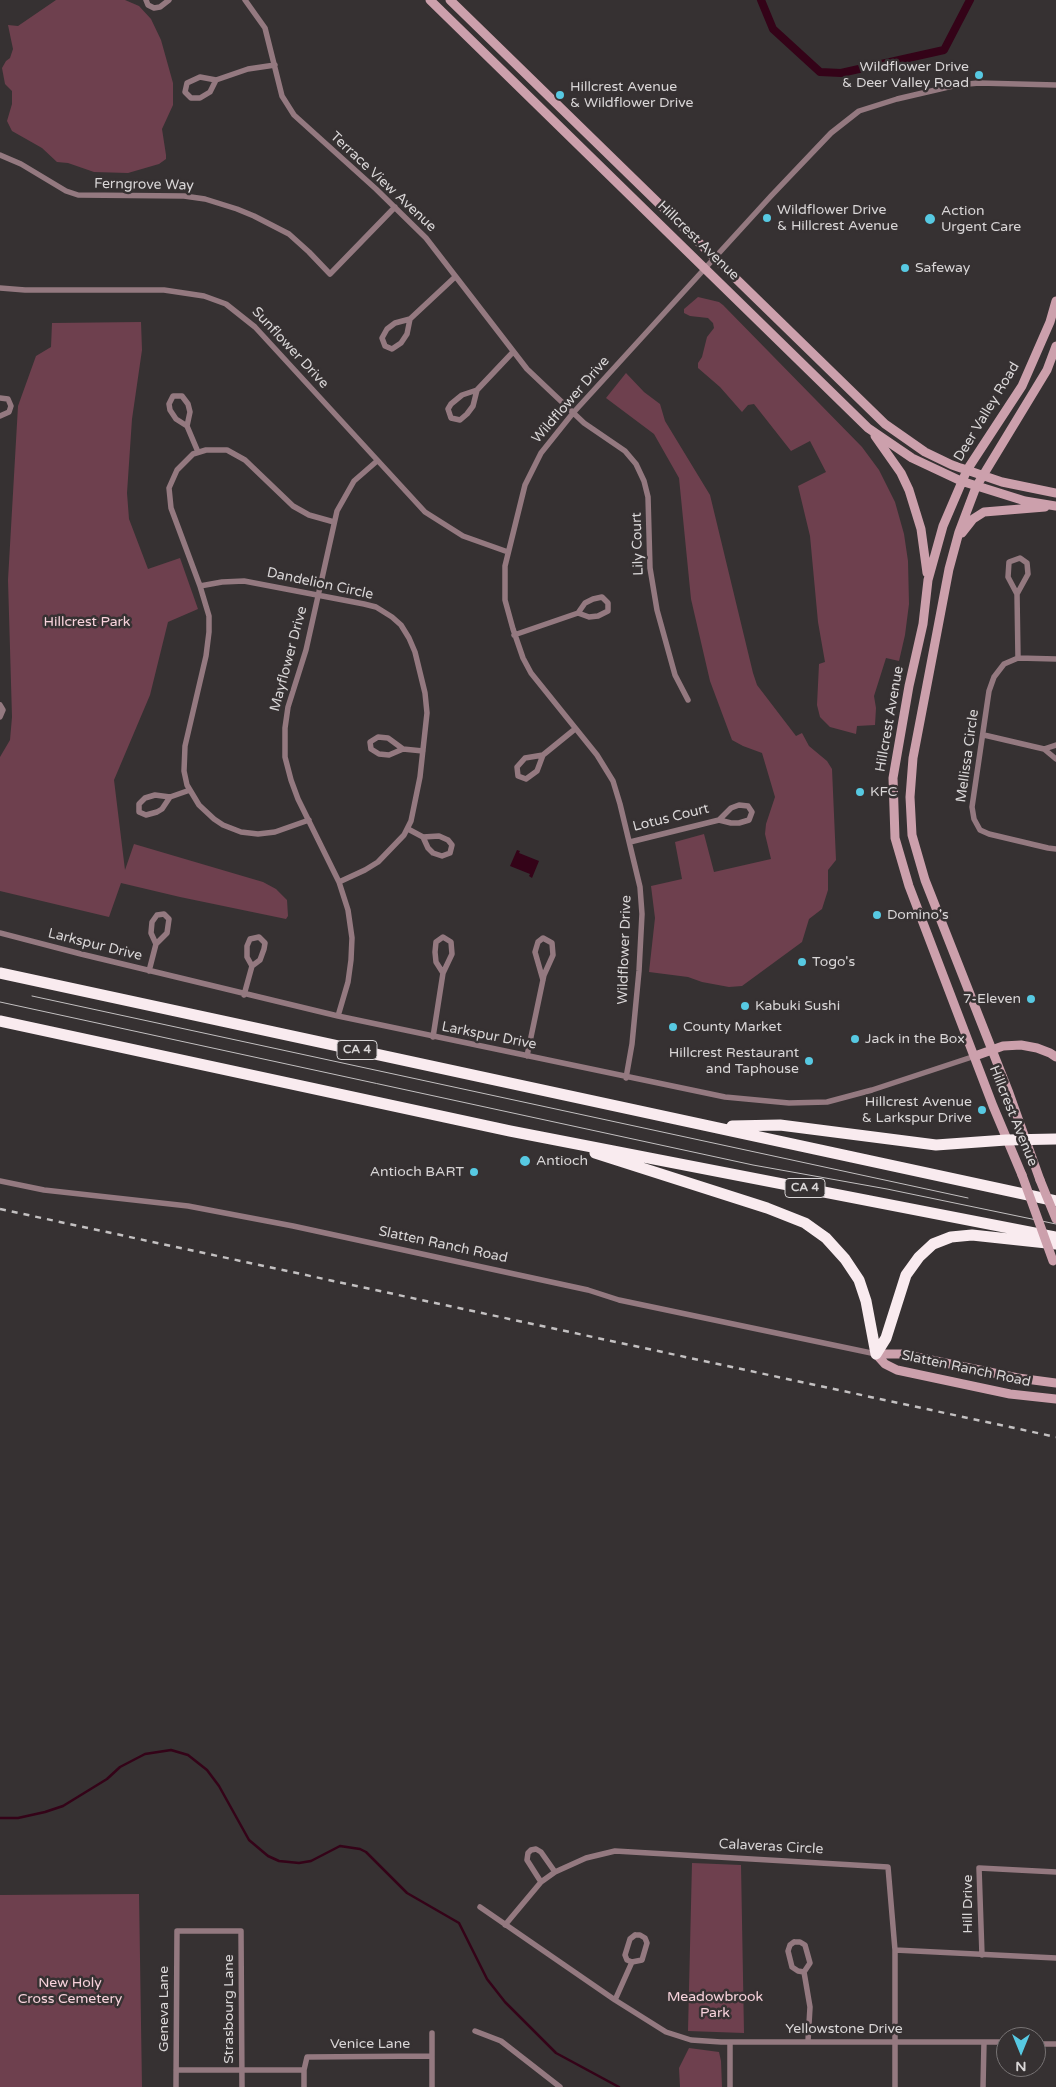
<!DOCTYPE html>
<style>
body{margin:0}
#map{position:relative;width:1056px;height:2087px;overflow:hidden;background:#363132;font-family:"Varela Round",sans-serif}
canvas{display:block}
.north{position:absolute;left:996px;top:2027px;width:50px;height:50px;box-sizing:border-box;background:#363132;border:1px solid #777374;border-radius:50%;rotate:180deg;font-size:14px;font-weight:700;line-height:20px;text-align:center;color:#d9d6d7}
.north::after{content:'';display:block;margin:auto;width:18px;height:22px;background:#57c9e2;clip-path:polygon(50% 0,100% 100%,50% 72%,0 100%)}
</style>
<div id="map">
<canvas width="1056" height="2087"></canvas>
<div class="north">N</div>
</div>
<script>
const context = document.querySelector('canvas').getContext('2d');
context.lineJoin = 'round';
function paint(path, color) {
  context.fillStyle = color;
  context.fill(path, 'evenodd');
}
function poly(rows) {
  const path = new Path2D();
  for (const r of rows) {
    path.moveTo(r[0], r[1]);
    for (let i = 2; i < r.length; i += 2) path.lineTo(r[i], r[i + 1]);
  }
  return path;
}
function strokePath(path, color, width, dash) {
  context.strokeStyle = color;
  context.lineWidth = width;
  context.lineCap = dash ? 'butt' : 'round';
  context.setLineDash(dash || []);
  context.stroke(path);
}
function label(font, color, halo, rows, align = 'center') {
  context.font = font + ' "Varela Round",sans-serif';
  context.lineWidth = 5;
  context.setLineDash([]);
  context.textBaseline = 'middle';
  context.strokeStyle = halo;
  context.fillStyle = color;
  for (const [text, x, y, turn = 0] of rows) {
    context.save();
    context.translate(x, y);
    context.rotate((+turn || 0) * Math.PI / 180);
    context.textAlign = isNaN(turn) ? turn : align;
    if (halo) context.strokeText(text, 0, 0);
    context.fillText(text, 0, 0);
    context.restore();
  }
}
const green = poly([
 [56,0,125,0,139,6,151,19,161,40,173,83,173,105,162,129,166,155,166,159,159,164,128,173,94,172,68,163,57,162,42,148,12,131,7,121,12,104,12,91,5,84,2,68,6,61,10,58,13,49,8,25,18,26],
 [698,297,719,302,723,305,862,447,879,470,895,502,904,534,908,561,909,604,905,635,899,661,886,658,874,696,876,708,875,725,857,726,856,734,830,727,820,717,817,705,819,664,825,662,818,622,810,536,798,486,826,472,810,441,791,451,754,404,748,405,742,412,720,387,698,368,698,363,702,357,707,337,714,328,713,323,708,318,690,316,684,313,684,309],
 [141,322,142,350,132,419,127,493,129,519,148,569,180,558,198,609,168,622,150,695,114,780,125,870,134,844,263,882,276,889,287,900,288,916,286,919,180,897,121,883,109,917,0,891,0,757,10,740,12,717,8,580,18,406,36,356,51,347,52,323],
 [626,373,644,392,660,404,665,421,710,495,753,673,757,685,796,736,802,733,809,746,827,761,832,769,836,860,828,870,828,890,822,909,809,919,802,942,742,986,729,987,702,982,688,977,649,972,655,918,651,886,682,879,675,842,704,834,714,872,771,859,765,834,766,824,775,797,762,753,743,746,732,740,710,681,691,599,679,478,654,434,606,398],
 [692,1863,741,1865,744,2033,688,2031],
 [139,1894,142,2087,0,2087,0,1895],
 [689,2048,719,2052,721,2061,722,2087,680,2087,679,2068]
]);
const water = poly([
 [517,850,520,851,519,853,539,861,532,878,529,876,530,874,510,866]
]);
const stream = poly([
 [0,1818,18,1818,45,1812,63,1806,107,1779,120,1767,145,1754,171,1750,188,1755,207,1770,219,1786,249,1840,268,1856,279,1861,299,1863,311,1861,340,1846,360,1849,366,1852,407,1893,459,1923,487,1979,505,2002,556,2053,619,2087]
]);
const canal = poly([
 [761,0,773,29,820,72,841,73,944,50,970,0]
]);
const street = poly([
 [146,0,148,5,154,8,160,7,169,0],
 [245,0,265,28,282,96,294,115,376,189,426,238,527,369,584,423,625,451,636,464,644,481,648,497,650,568,657,610,675,675,688,700],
 [216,80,210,92,200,98,191,98,185,92,187,83,200,77,216,80,248,69,275,65],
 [0,155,21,164,66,191,78,195,184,196,205,199,237,209,254,216,289,234,309,252,330,274,395,207],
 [0,288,25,290,164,290,204,296,226,304,255,327,425,512,463,536,508,552],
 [410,319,407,334,401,343,392,349,385,346,382,338,387,329,395,323,410,319,455,277],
 [477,390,473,406,467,414,460,420,451,418,448,409,451,404,462,395,477,390,513,352],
 [0,398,8,399,11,406,9,412,0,416],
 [187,426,190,412,188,404,182,396,173,396,169,404,170,410,176,419,187,426,198,452],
 [200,586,222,582,244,581,364,604,376,607,392,617,401,625,409,638,415,652,425,693,427,713,420,777,411,821,404,835,378,862,365,870,339,882],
 [1017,594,1028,574,1027,563,1020,558,1009,562,1008,577,1017,594,1018,658],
 [514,635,578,613,585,603,593,599,602,597,608,603,608,611,598,616,589,617,578,613],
 [1056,659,1018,658,1004,664,994,677,989,691,972,807,974,819,980,830,989,834,1048,848,1056,849],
 [0,705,3,710,0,717],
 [984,735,1044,749,1056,759],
 [403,749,388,738,378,737,370,742,371,749,379,754,389,755,403,749,423,751],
 [1044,749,1056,745],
 [543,755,525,758,517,767,518,776,526,779,537,771,543,755,575,729],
 [170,797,162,809,157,812,146,815,139,812,139,804,145,798,155,795,170,797,190,790],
 [309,820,275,832,258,834,241,832,223,825,214,819,199,805,187,785,184,771,185,746,206,656,209,632,209,616,200,586,171,508,169,488,177,470,193,454,206,450,227,450,245,460,293,506,309,515,334,522],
 [408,829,423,837,439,836,448,840,452,845,450,853,442,856,433,853,428,848,423,837],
 [630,842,719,820,731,808,739,805,748,806,752,812,749,820,739,823,731,823,719,820],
 [0,933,81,954,338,1016,725,1097,789,1103,827,1102,872,1090,975,1056],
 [149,971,156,944,167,933,169,919,164,914,157,915,152,922,151,933,156,944],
 [244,995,252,966,260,960,264,949,265,943,259,937,250,939,247,946,247,957,252,966],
 [338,1016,348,982,351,960,352,938,348,910,339,882,298,799,291,780,285,757,285,728,288,707,306,650,337,511,354,481,377,461],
 [433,1037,443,973,452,954,451,942,443,937,436,942,435,952,436,962,443,973],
 [527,1056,544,975,553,955,552,943,543,938,538,942,535,952,543,980],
 [626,1078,632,1044,639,971,642,914,640,887,620,804,613,781,597,755,531,673,523,658,513,629,505,600,505,566,525,485,541,453,573,413,771,196,831,133,859,111,897,99,957,85,979,83,1056,85],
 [0,1181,44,1190,188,1206,293,1226,588,1290,619,1300,876,1354],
 [541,1882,527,1860,528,1853,531,1850,536,1849,541,1852,555,1872],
 [480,1907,615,2000,666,2032,691,2040,721,2042,1006,2042],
 [505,1925,541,1882,555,1872,586,1858,615,1851,888,1867,895,1950,895,2087],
 [635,1935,640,1935,645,1938,647,1943,642,1960,632,1962,627,1960,625,1955,630,1939,635,1935],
 [794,1942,800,1942,805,1945,810,1963,804,1972,798,1971,792,1967,788,1951,790,1945,794,1942],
 [895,1950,1056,1958],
 [982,1955,979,1868,1056,1872],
 [804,1972,810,2007,808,2041],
 [615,2000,632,1962],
 [475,2031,501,2041,560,2087],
 [432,2033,432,2087],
 [730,2042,730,2087],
 [1036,2044,1056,2044],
 [176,2070,304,2070],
 [176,2087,177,1931,241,1931,242,2087],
 [304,2087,304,2070,307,2057,432,2056],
 [983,2087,984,2042]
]);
const secondary = poly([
 [430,0,868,428,912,458,961,481,1025,501,1056,506],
 [450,0,885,424,925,452,952,465,1002,482,1056,493],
 [875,436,901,473,909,490,921,529,927,573],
 [962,533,973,519,984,512,1045,507],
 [975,1056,1003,1046,1021,1045,1037,1048,1050,1053,1056,1057],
 [1022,1175,993,1106,909,886,895,838,893,778,909,686,923,624,928,580,943,526,967,470,1022,386,1050,322,1056,301],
 [1040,1180,1009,1093,925,880,912,835,910,797,913,758,926,690,949,569,959,532,976,487,1047,370,1056,346],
 [876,1354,885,1364,897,1370,1010,1394,1056,1399],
 [876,1354,902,1354,1018,1378,1056,1383]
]);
const highway = poly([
 [0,973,1056,1201],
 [0,1021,510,1131,1056,1237],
 [732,1126,780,1125,936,1145,1006,1140,1056,1139],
 [595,1153,767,1208,805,1223,826,1238,845,1259,859,1280,866,1301,876,1354],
 [876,1354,886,1338,906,1275,919,1257,933,1244,951,1237,972,1235,1056,1244]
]);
const tram = poly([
 [32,996,968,1198],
 [0,1002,753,1165,887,1189,1056,1224]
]);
const rail = poly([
 [0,1209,1056,1437]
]);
const secondaryBridge = poly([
 [1022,1175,1053,1261],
 [1040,1180,1056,1219]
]);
const markers = [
 [979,75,5,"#57c9e2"],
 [560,95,5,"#57c9e2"],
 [767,218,5,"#57c9e2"],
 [930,219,6,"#57c9e2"],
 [905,268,5,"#57c9e2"],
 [860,792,5,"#57c9e2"],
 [877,915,5,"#57c9e2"],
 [802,962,5,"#57c9e2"],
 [1031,999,5,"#57c9e2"],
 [745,1006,5,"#57c9e2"],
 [673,1027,5,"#57c9e2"],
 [855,1039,5,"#57c9e2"],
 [809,1061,5,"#57c9e2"],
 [982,1110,5,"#57c9e2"],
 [525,1161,6,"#57c9e2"],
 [474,1172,5,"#57c9e2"]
];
const shields = [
 [357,1050,40],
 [805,1188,40]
];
const shieldNames = [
 ["CA 4",357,1050],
 ["CA 4",805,1188]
];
const poiNames = [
 ["Wildflower Drive",969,67,"right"],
 ["& Deer Valley Road",969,83,"right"],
 ["Hillcrest Avenue",570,87],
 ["& Wildflower Drive",570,103],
 ["Wildflower Drive",777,210],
 ["& Hillcrest Avenue",777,226],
 ["Action",941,211],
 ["Urgent Care",941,227],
 ["Safeway",915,268],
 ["KFC",870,792],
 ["Domino's",887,915],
 ["Togo's",812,962],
 ["7-Eleven",1021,999,"right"],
 ["Kabuki Sushi",755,1006],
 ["County Market",683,1027],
 ["Jack in the Box",865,1039],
 ["Hillcrest Restaurant",799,1053,"right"],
 ["and Taphouse",799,1069,"right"],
 ["Hillcrest Avenue",972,1102,"right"],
 ["& Larkspur Drive",972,1118,"right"],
 ["Antioch",536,1161],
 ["Antioch BART",464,1172,"right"]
];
const streetNames = [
 ["Terrace View Avenue",383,182,43],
 ["Ferngrove Way",144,185,1],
 ["Hillcrest Avenue",698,241,44],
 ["Sunflower Drive",290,348,47],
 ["Wildflower Drive",571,400,-49],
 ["Deer Valley Road",987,412,-59],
 ["Lily Court",638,544,-92],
 ["Dandelion Circle",320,584,12],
 ["Mayflower Drive",289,659,-75],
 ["Hillcrest Avenue",890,719,-80],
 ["Mellissa Circle",968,756,-82],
 ["Lotus Court",671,818,-14],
 ["Larkspur Drive",95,945,14],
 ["Wildflower Drive",625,950,-88],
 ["Larkspur Drive",489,1036,11],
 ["Hillcrest Avenue",1013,1116,68],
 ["Slatten Ranch Road",443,1245,12],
 ["Slatten Ranch Road",966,1369,12],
 ["Calaveras Circle",771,1847,3],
 ["Hill Drive",968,1904,-90],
 ["Geneva Lane",164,2009,-90],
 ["Strasbourg Lane",229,2009,-90],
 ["Yellowstone Drive",844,2029],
 ["Venice Lane",370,2044]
];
const parkNames = [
 ["Hillcrest Park",87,622],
 ["New Holy",70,1983],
 ["Cross Cemetery",70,1999],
 ["Meadowbrook",715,1997],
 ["Park",715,2013]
];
paint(green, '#6e404e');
paint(water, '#340318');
strokePath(stream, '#340318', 2.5);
strokePath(canal, '#340318', 8);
strokePath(street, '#947980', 5.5);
strokePath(secondary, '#cca0ac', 9);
strokePath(highway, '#f9ebef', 11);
strokePath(tram, '#c3c0c1', 1);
strokePath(rail, '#c3c0c1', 2.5, [6, 6]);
strokePath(secondaryBridge, '#cca0ac', 9);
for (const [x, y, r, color] of markers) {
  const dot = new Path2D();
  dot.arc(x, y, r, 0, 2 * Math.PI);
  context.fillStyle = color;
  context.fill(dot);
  strokePath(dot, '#363132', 2);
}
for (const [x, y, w] of shields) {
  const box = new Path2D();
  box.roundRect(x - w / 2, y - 9.5, w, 19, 4);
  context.fillStyle = '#363132';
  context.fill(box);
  strokePath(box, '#d9d6d7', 1);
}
label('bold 12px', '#d9d6d7', null, shieldNames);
label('14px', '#d9d6d7', '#363132', poiNames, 'left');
label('14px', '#d9d6d7', '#363132', streetNames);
label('14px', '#f8d3dc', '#363132', parkNames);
</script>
